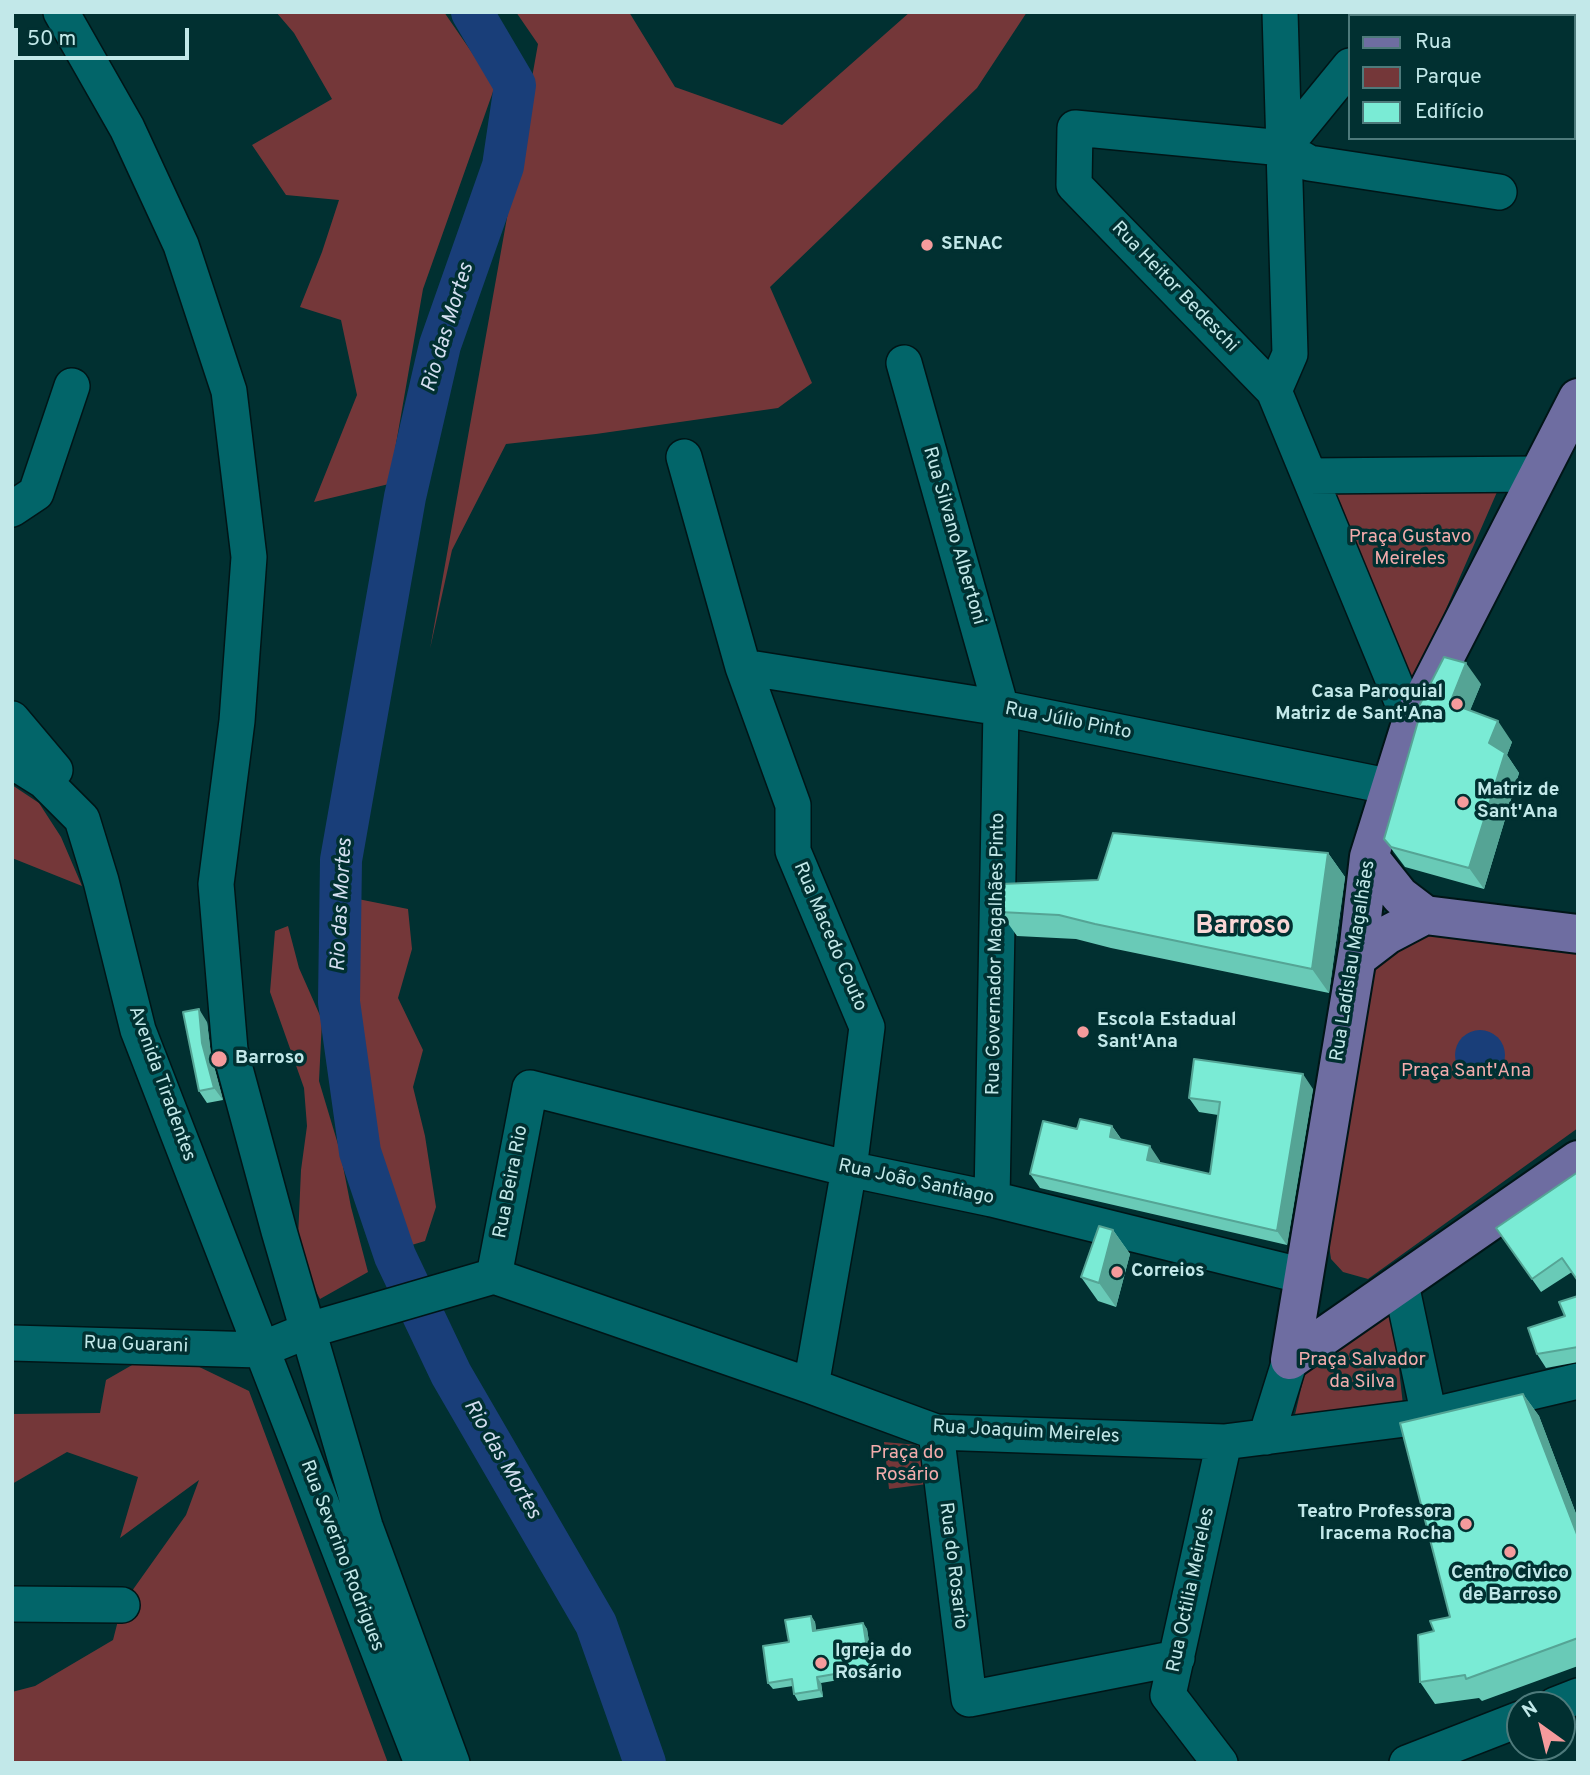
<!DOCTYPE html>
<meta charset="utf-8">
<style>
body{margin:0}
#map{position:relative;width:1590px;height:1775px;overflow:hidden;background:#013031;font-family:Overpass,sans-serif}
canvas{display:block}
.frame{position:absolute;inset:0;border:14px solid #c2e8e9;pointer-events:none}
.legend{position:absolute;left:1348px;top:14px;width:228px;height:126px;box-sizing:border-box;background:#013031;border:2px solid #4e7a7b;margin:0;padding:9px 12px;list-style:none;font-size:21px;color:#c2e8e9}
.legend li{display:flex;align-items:center;gap:14px;height:35px}
.legend b{width:35px;border:2px solid #4e7a7b}
.north{position:absolute;left:1506px;top:1691px;width:70px;height:70px;box-sizing:border-box;background:#013031;border:2px solid #4e7a7b;border-radius:50%;rotate:326deg;font-size:19px;font-weight:700;line-height:28px;text-align:center;color:#c2e8e9}
.north::after{content:'';display:block;margin:auto;width:24px;height:32px;background:#f59b9c;clip-path:polygon(50% 0,100% 100%,50% 72%,0 100%)}
.scale{position:absolute;left:14px;top:28px;width:175px;height:32px;box-sizing:border-box;border:4px solid #c2e8e9;border-top:0;padding-left:9px;font-size:21px;line-height:24px;white-space:nowrap;color:#c2e8e9;-webkit-text-stroke:5px #013031;paint-order:stroke}
</style>
<div id="map">
<canvas width="1590" height="1775"></canvas>
<div class="frame"></div>
<ul class="legend">
<li><b style="height:9px;background:#6e6da1"></b>Rua</li>
<li><b style="height:19px;background:#743739"></b>Parque</li>
<li><b style="height:19px;background:#7aebd5"></b>Edifício</li>
</ul>
<div class="north">N</div>
<div class="scale">50 m</div>
</div>
<script>
const context = document.querySelector('canvas').getContext('2d');
context.lineJoin = 'round';
function paint(path, color) {
  context.fillStyle = color;
  context.fill(path, 'evenodd');
}
function poly(rows) {
  const path = new Path2D();
  for (const r of rows) {
    if (r.length === 3) {
      path.moveTo(r[0] + r[2], r[1]);
      path.arc(r[0], r[1], r[2], 0, 2 * Math.PI);
      continue;
    }
    path.moveTo(r[0], r[1]);
    for (let i = 2; i < r.length; i += 2) path.lineTo(r[i], r[i + 1]);
  }
  return path;
}
function strokePath(path, color, width, dash) {
  context.strokeStyle = color;
  context.lineWidth = width;
  context.lineCap = dash ? 'butt' : 'round';
  context.setLineDash(dash || []);
  context.stroke(path);
}
function label(font, color, halo, rows, align = 'center') {
  context.font = font + ' Overpass,sans-serif';
  context.lineWidth = 7;
  context.setLineDash([]);
  context.textBaseline = 'middle';
  context.strokeStyle = halo;
  context.fillStyle = color;
  for (const [text, x, y, turn = 0] of rows) {
    context.save();
    context.translate(x, y);
    context.rotate((+turn || 0) * Math.PI / 180);
    context.textAlign = isNaN(turn) ? turn : align;
    if (halo) context.strokeText(text, 0, 0);
    context.fillText(text, 0, 0);
    context.restore();
  }
}
const green = poly([
 [276,12,444,12,495,86,423,289,389,484,314,502,357,395,341,320,300,307,322,252,339,200,286,195,252,145,332,99,294,33],
 [516,12,629,12,675,87,782,125,910,12,1027,12,977,88,770,287,812,383,778,408,596,434,506,444,452,550,430,649,538,44],
 [1321,488,1497,492,1409,694],
 [12,785,39,803,61,837,82,886,12,858],
 [353,898,408,909,412,949,398,998,423,1050,413,1087,425,1136,436,1207,425,1241,405,1247,374,1146,351,961],
 [288,926,299,968,322,1020,319,1081,340,1151,351,1207,368,1272,320,1299,306,1273,298,1238,301,1170,307,1126,304,1088,270,992,275,931],
 [1411,931,1578,952,1578,1128,1368,1279,1343,1272,1331,1259,1329,1245,1370,965],
 [1392,1305,1403,1405,1294,1419,1307,1363],
 [153,1353,189,1362,249,1391,388,1763,12,1763,12,1692,35,1686,113,1640,122,1605,186,1515,199,1480,120,1538,138,1477,67,1452,12,1484,12,1414,100,1413,106,1380],
 [884,1442,929,1446,927,1484,889,1489]
]);
const water = poly([
 [1480,1055,25]
]);
const river = poly([
 [472,12,515,85,503,166,440,345,405,497,341,860,339,1002,360,1152,395,1256,451,1374,596,1624,645,1763]
]);
const minor = poly([
 [61,12,127,128,181,245,229,391,249,557,237,721,216,884,230,1050,279,1231,365,1526,452,1763],
 [1391,16,1394,12],
 [1283,148,1350,66],
 [904,363,1001,708,992,1199],
 [1274,391,1290,354,1280,12],
 [684,457,743,667,793,805,793,851,867,1027,849,1169,811,1386],
 [1309,476,1539,474],
 [12,509,36,493,72,386],
 [743,667,1001,708,1392,787],
 [12,719,55,770,44,781],
 [1411,723,1274,391,1074,185,1075,128,1283,148,1309,163,1499,192],
 [12,761,44,781,82,819,101,881,138,1030,422,1763],
 [494,1276,811,1386,936,1432,1224,1442,1429,1416,1578,1381],
 [494,1276,530,1088,849,1169,992,1199,1304,1276],
 [1401,1284,1429,1416],
 [12,1343,260,1350,309,1330,494,1276],
 [936,1432,969,1699,1177,1658],
 [1266,1437,1290,1360],
 [12,1604,122,1605],
 [1555,1705,1578,1696],
 [1220,1763,1168,1695,1224,1442],
 [1407,1763,1520,1719]
]);
const major = poly([
 [1369,857,1400,896,1425,915,1578,934],
 [1357,958,1387,935,1425,915],
 [1290,1360,1359,944,1369,857,1411,723,1578,398],
 [1290,1360,1578,1160]
]);
const wall = poly([
 [1481,684,1470,710,1512,742,1507,755,1519,773,1484,889,1405,867,1384,839,1421,714,1417,710],
 [1328,853,1345,877,1329,993,1111,948,1076,939,1017,936,1000,912,1098,880],
 [207,1022,211,1055,223,1100,207,1103,199,1091],
 [1313,1089,1287,1245,1040,1188,1030,1174,1077,1129,1112,1126,1122,1140,1160,1161,1160,1163,1210,1174,1218,1115,1199,1112,1189,1098],
 [1578,1172,1572,1272,1541,1292,1496,1228],
 [1113,1230,1130,1254,1116,1307,1098,1301,1081,1277],
 [1578,1296,1578,1362,1546,1368,1537,1354],
 [1523,1394,1539,1416,1578,1519,1578,1666,1482,1701,1479,1698,1435,1704,1420,1682,1434,1631,1450,1617],
 [811,1616,815,1622,816,1630,863,1623,867,1629,874,1674,821,1683,823,1697,798,1701,794,1694,793,1686,773,1689,768,1683,789,1642]
]);
const shadedWall = poly([
 [1466,663,1481,684,1465,723,1450,703],
 [1498,721,1512,742,1507,755,1519,773,1484,889,1469,868,1489,743],
 [1328,853,1345,877,1329,993,1312,969],
 [199,1009,207,1022,211,1055,223,1100,214,1088,202,1043],
 [1303,1074,1313,1089,1287,1245,1277,1231],
 [1112,1126,1122,1141,1110,1137],
 [1150,1146,1160,1161,1157,1174,1147,1160],
 [1113,1230,1130,1254,1116,1307,1099,1283],
 [1523,1394,1539,1416,1578,1519,1578,1537],
 [811,1616,815,1622,817,1637,813,1631],
 [863,1623,867,1629,874,1674,870,1668],
 [817,1677,821,1683,823,1697,819,1690]
]);
const building = poly([
 [1444,657,1466,663,1450,703,1498,721,1489,743,1505,753,1469,868,1391,847,1384,839,1421,711,1417,710,1444,657],
 [1113,833,1328,853,1312,969,1095,924,1059,915,1000,912,1001,884,1098,880,1113,833],
 [199,1009,202,1043,214,1088,199,1091,183,1012,199,1009],
 [1194,1059,1303,1074,1277,1231,1030,1174,1043,1121,1077,1129,1080,1119,1112,1126,1110,1137,1150,1146,1147,1160,1210,1174,1220,1102,1189,1098,1194,1059],
 [1578,1172,1578,1281,1562,1258,1532,1279,1496,1228,1578,1172],
 [1099,1226,1113,1230,1099,1283,1081,1277,1099,1226],
 [1578,1296,1578,1347,1537,1354,1528,1328,1565,1316,1559,1302,1578,1296],
 [1523,1394,1578,1537,1578,1638,1466,1679,1465,1675,1420,1682,1418,1635,1434,1631,1430,1621,1450,1617,1400,1423,1523,1394],
 [811,1616,813,1631,863,1623,870,1668,817,1677,819,1690,794,1694,792,1679,768,1683,763,1646,789,1642,785,1620,811,1616]
]);
const markers = [
 [927,245,7,"#f59b9c"],
 [1457,704,7,"#f59b9c"],
 [1463,802,7,"#f59b9c"],
 [1083,1032,7,"#f59b9c"],
 [219,1059,9,"#f59b9c"],
 [1117,1272,7,"#f59b9c"],
 [1466,1524,7,"#f59b9c"],
 [1510,1552,7,"#f59b9c"],
 [821,1663,7,"#f59b9c"]
];
const poiNames = [
 ["SENAC",941,245],
 ["Casa Paroquial",1443,693,"right"],
 ["Matriz de Sant'Ana",1443,715,"right"],
 ["Matriz de",1477,791],
 ["Sant'Ana",1477,813],
 ["Escola Estadual",1097,1021],
 ["Sant'Ana",1097,1043],
 ["Barroso",235,1059],
 ["Correios",1131,1272],
 ["Teatro Professora",1452,1513,"right"],
 ["Iracema Rocha",1452,1535,"right"],
 ["Centro Civico",1510,1574,"center"],
 ["de Barroso",1510,1596,"center"],
 ["Igreja do",835,1652],
 ["Rosário",835,1674]
];
const streetNames = [
 ["Rua Heitor Bedeschi",1174,288,46],
 ["Rua Silvano Albertoni",953,536,74],
 ["Rua Júlio Pinto",1068,722,11],
 ["Rua Macedo Couto",829,937,67],
 ["Rua Governador Magalhães Pinto",997,954,-89],
 ["Rua Ladislau Magalhães",1354,961,-81],
 ["Avenida Tiradentes",161,1084,70],
 ["Rua Beira Rio",512,1182,-79],
 ["Rua João Santiago",916,1183,12],
 ["Rua Guarani",136,1346,2],
 ["Rua Joaquim Meireles",1026,1433,3],
 ["Rua Severino Rodrigues",341,1556,69],
 ["Rua do Rosario",952,1566,83],
 ["Rua Octilia Meireles",1192,1590,-78]
];
const parkNames = [
 ["Praça Gustavo",1410,538],
 ["Meireles",1410,560],
 ["Praça Sant'Ana",1466,1072],
 ["Praça Salvador",1362,1361],
 ["da Silva",1362,1383],
 ["Praça do",907,1454],
 ["Rosário",907,1476]
];
const waterNames = [
 ["Rio das Mortes",449,328,-73],
 ["Rio das Mortes",343,905,-87],
 ["Rio das Mortes",501,1460,60]
];
const districtNames = [
 ["Barroso",1243,928]
];
paint(green, '#743739');
paint(water, '#193e79');
strokePath(river, '#193e79', 42);
strokePath(minor, '#001517', 38);
strokePath(major, '#001517', 42);
strokePath(minor, '#026569', 35);
strokePath(major, '#6e6da1', 38);
paint(wall, '#69cab7');
paint(shadedWall, '#55a495');
paint(building, '#7aebd5');
strokePath(building, '#55a495', 2);
for (const [x, y, r, color] of markers) {
  const dot = new Path2D();
  dot.arc(x, y, r, 0, 2 * Math.PI);
  context.fillStyle = color;
  context.fill(dot);
  strokePath(dot, '#013031', 2.5);
}
label('bold 19px', '#c2e8e9', '#013031', poiNames, 'left');
label('19px', '#c2e8e9', '#013031', streetNames);
label('19px', '#f3acac', '#013031', parkNames);
label('italic 21px', '#d3def0', '#013031', waterNames);
label('bold 26px', '#f9d6d5', '#013031', districtNames);
</script>
